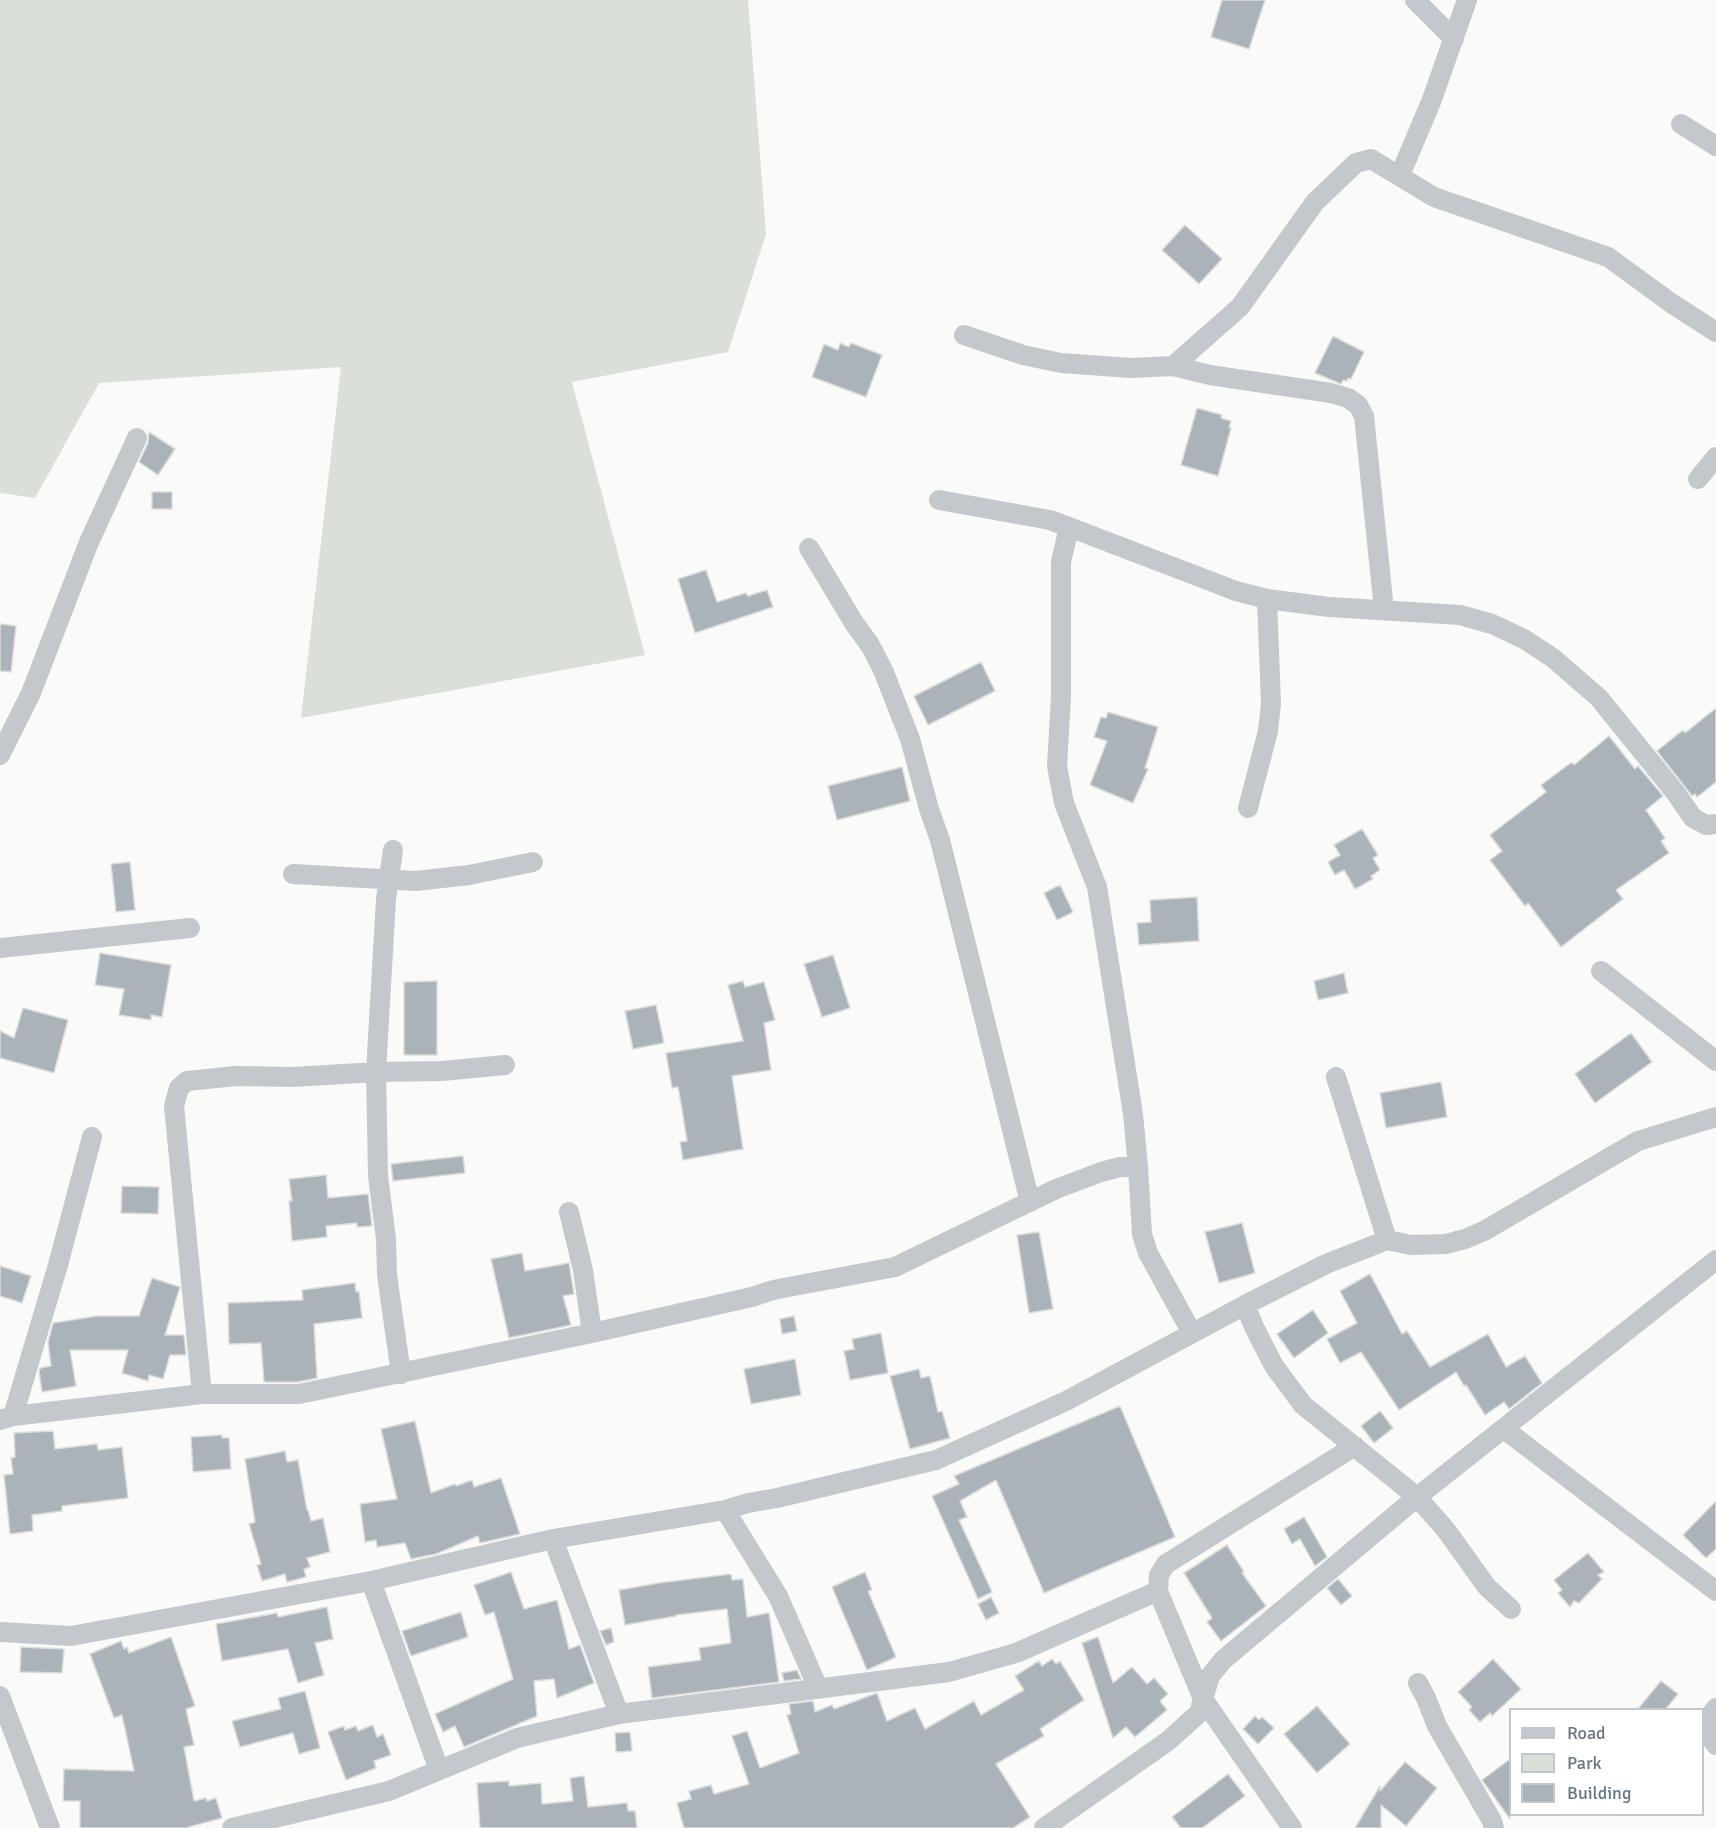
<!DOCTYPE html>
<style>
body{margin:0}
#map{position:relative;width:1716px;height:1828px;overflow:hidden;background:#fafaf8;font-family:Signika,sans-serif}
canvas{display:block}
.legend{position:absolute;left:1509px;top:1708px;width:195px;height:108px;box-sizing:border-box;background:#fff;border:2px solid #c1c8cd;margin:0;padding:8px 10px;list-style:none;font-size:18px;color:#657683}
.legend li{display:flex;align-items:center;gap:12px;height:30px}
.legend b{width:30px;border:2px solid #c1c8cd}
</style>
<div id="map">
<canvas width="1716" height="1828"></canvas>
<ul class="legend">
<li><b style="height:8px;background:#c3c8cc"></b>Road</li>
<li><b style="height:16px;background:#dadfd7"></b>Park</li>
<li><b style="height:16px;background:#aab3b9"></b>Building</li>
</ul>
</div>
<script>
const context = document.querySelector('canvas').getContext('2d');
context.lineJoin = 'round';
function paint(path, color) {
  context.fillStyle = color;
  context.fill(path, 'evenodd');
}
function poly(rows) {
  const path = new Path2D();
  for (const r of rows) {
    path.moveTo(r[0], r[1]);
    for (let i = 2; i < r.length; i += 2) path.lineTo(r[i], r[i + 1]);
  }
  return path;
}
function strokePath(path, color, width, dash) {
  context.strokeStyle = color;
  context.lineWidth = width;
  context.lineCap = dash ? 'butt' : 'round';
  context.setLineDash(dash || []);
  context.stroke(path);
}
const green = poly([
 [0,0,748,0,766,234,728,352,572,382,645,655,301,718,341,367,99,383,35,498,0,493]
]);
const building = poly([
 [1222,0,1265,0,1249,49,1211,37,1222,0],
 [1185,225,1222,259,1199,284,1162,250,1185,225],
 [1333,336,1364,352,1351,379,1348,378,1347,381,1343,380,1341,384,1315,373,1333,336],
 [840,343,849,347,851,343,882,355,866,397,812,377,824,344,838,350,840,343],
 [1197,408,1222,415,1221,418,1231,421,1229,427,1231,428,1218,476,1181,465,1197,408],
 [149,432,175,449,158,475,139,462,148,443,149,432],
 [152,492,172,492,172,509,152,509,152,492],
 [706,570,717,602,746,593,748,596,767,590,773,607,695,633,678,579,706,570],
 [0,624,16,626,11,672,0,671,0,624],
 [981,662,995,691,928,725,914,696,981,662],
 [1716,708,1716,782,1697,797,1695,794,1692,796,1657,751,1683,730,1685,733,1716,708],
 [1108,712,1158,727,1145,768,1148,769,1133,803,1090,785,1107,741,1094,737,1101,717,1106,718,1108,712],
 [1609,736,1635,769,1638,766,1663,796,1646,810,1665,838,1661,841,1669,853,1616,890,1623,899,1561,947,1528,903,1525,906,1490,860,1502,851,1490,835,1546,792,1541,785,1572,762,1574,765,1609,736],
 [902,767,910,801,837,820,828,786,902,767],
 [1362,829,1378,855,1373,858,1380,870,1371,876,1373,879,1355,889,1344,870,1335,875,1328,862,1340,855,1334,845,1362,829],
 [130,862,135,910,116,912,111,864,130,862],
 [1060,885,1073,912,1057,920,1044,893,1060,885],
 [1197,897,1199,941,1139,945,1137,923,1151,922,1150,900,1197,897],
 [100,953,171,965,162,1017,151,1015,151,1020,119,1015,124,989,95,985,100,953],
 [833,955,850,1008,822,1017,804,964,833,955],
 [1344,973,1348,993,1318,1000,1314,981,1344,973],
 [437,981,437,1055,404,1055,404,982,437,981],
 [743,981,745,987,764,982,775,1020,764,1023,771,1070,732,1076,743,1149,683,1160,680,1142,687,1141,682,1109,678,1087,672,1088,666,1053,743,1041,728,985,743,981],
 [656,1005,664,1043,633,1049,625,1011,656,1005],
 [23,1008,68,1020,54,1073,0,1058,0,1031,14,1038,23,1008],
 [1631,1033,1652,1062,1595,1103,1575,1074,1631,1033],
 [1441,1082,1447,1117,1386,1128,1380,1093,1441,1082],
 [463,1156,465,1173,393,1181,391,1164,463,1156],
 [326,1175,328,1198,368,1194,372,1226,357,1227,357,1223,326,1226,327,1237,292,1241,289,1201,292,1201,289,1179,326,1175],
 [122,1186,159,1187,158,1214,121,1213,122,1186],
 [1242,1223,1255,1273,1219,1283,1205,1232,1242,1223],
 [1039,1232,1053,1309,1029,1313,1017,1235,1039,1232],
 [522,1253,525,1271,569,1263,574,1294,563,1296,571,1325,509,1338,491,1259,522,1253],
 [0,1266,31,1276,22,1303,0,1296,0,1266],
 [1370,1274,1402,1334,1407,1331,1430,1367,1488,1334,1506,1367,1525,1356,1542,1383,1509,1409,1504,1402,1485,1415,1466,1385,1464,1386,1456,1372,1399,1410,1361,1352,1340,1363,1327,1339,1357,1323,1340,1291,1370,1274],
 [152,1278,180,1287,165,1335,184,1335,186,1355,170,1355,163,1379,149,1375,148,1381,122,1373,128,1350,70,1350,76,1386,42,1392,39,1371,40,1368,51,1366,48,1342,53,1323,97,1316,139,1316,152,1278],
 [355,1283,356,1292,359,1292,362,1318,314,1324,317,1378,298,1382,264,1382,261,1343,229,1344,228,1303,303,1300,302,1290,355,1283],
 [1313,1310,1328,1333,1294,1358,1277,1334,1313,1310],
 [794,1316,797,1331,782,1334,780,1319,794,1316],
 [881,1333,888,1373,850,1380,844,1351,854,1349,852,1339,881,1333],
 [795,1359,801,1395,751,1404,744,1369,795,1359],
 [919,1369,921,1378,930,1376,938,1412,942,1411,950,1438,910,1449,890,1376,919,1369],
 [1120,1406,1175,1537,1044,1593,996,1480,960,1501,967,1517,959,1520,992,1592,978,1599,932,1496,959,1484,954,1476,1120,1406],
 [1380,1411,1393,1428,1374,1443,1361,1426,1380,1411],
 [415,1421,431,1493,455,1484,456,1486,472,1480,474,1487,501,1478,520,1534,480,1543,478,1536,436,1554,411,1559,405,1543,377,1547,376,1540,365,1542,360,1504,397,1499,381,1429,415,1421],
 [53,1431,55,1449,97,1444,98,1450,122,1447,128,1498,62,1506,62,1511,32,1515,33,1531,10,1534,4,1475,13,1474,11,1458,15,1457,14,1433,53,1431],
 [222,1435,222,1438,229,1438,231,1469,193,1472,191,1437,222,1435],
 [285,1451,287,1462,298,1460,307,1510,308,1510,311,1521,323,1518,330,1552,307,1558,310,1567,304,1569,306,1577,287,1582,285,1574,262,1581,257,1565,261,1564,249,1524,255,1522,245,1459,285,1451],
 [1716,1501,1716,1549,1706,1558,1683,1535,1716,1501],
 [1304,1517,1327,1557,1315,1566,1300,1539,1292,1544,1284,1529,1304,1517],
 [1227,1545,1244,1572,1242,1573,1266,1606,1221,1641,1207,1622,1212,1618,1184,1573,1227,1545],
 [1588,1553,1604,1572,1598,1575,1602,1579,1579,1603,1574,1601,1570,1607,1558,1593,1562,1590,1554,1580,1588,1553],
 [511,1572,524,1609,557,1600,569,1649,580,1645,594,1683,557,1698,554,1679,534,1681,537,1716,464,1747,455,1726,443,1732,435,1714,513,1679,494,1612,485,1615,474,1585,511,1572],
 [865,1572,872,1590,868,1591,896,1657,867,1670,832,1587,865,1572],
 [731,1574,732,1580,743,1579,747,1617,769,1613,779,1682,652,1698,648,1667,701,1660,699,1648,731,1643,727,1609,676,1615,676,1616,625,1625,619,1590,659,1583,731,1574],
 [1338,1579,1352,1596,1341,1605,1327,1588,1338,1579],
 [991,1597,999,1613,986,1620,978,1604,991,1597],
 [327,1607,333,1639,315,1643,324,1675,298,1683,288,1649,222,1661,216,1624,277,1613,278,1617,327,1607],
 [461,1612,468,1637,411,1656,402,1631,461,1612],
 [611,1628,614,1642,606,1645,600,1631,611,1628],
 [171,1637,195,1706,186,1709,194,1745,184,1747,194,1801,206,1798,207,1801,216,1798,222,1818,185,1828,80,1828,80,1801,63,1801,64,1769,134,1771,122,1715,114,1718,90,1654,121,1641,124,1649,127,1647,129,1653,171,1637],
 [1098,1637,1113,1683,1132,1667,1147,1684,1154,1678,1168,1694,1160,1701,1167,1710,1135,1737,1126,1727,1113,1738,1082,1643,1098,1637],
 [21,1647,64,1649,62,1673,20,1672,21,1647],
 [1052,1659,1056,1664,1060,1661,1084,1700,1040,1729,1044,1736,996,1764,1030,1817,1013,1828,684,1828,677,1803,691,1799,689,1791,711,1785,714,1794,749,1784,732,1736,747,1731,760,1768,799,1753,787,1715,791,1714,789,1704,813,1701,815,1712,832,1705,834,1709,877,1693,887,1721,915,1708,925,1729,974,1701,981,1715,1024,1690,1015,1676,1039,1661,1042,1666,1052,1659],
 [1493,1659,1521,1689,1492,1716,1490,1713,1480,1722,1469,1710,1472,1707,1458,1692,1493,1659],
 [797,1670,801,1679,784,1681,782,1673,797,1670],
 [1661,1681,1678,1694,1665,1710,1637,1710,1661,1681],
 [305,1691,320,1748,299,1754,293,1733,240,1747,232,1721,281,1709,278,1698,305,1691],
 [1317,1706,1350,1744,1317,1773,1284,1734,1317,1706],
 [1255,1716,1259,1720,1262,1717,1274,1728,1258,1744,1243,1729,1255,1716],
 [373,1725,377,1737,383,1734,391,1755,374,1761,376,1768,346,1780,328,1732,344,1726,345,1730,356,1726,358,1731,373,1725],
 [630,1732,632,1751,616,1752,615,1733,630,1732],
 [1510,1759,1510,1819,1482,1780,1510,1759],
 [1405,1762,1437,1788,1406,1826,1381,1805,1381,1828,1355,1828,1380,1786,1380,1791,1405,1762],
 [1228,1774,1245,1796,1202,1828,1181,1828,1172,1817,1228,1774],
 [584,1776,588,1807,627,1803,628,1811,635,1811,637,1828,480,1828,477,1783,509,1781,509,1786,541,1783,542,1804,573,1801,570,1778,584,1776]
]);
const minor = poly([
 [1415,0,1454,39],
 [1681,124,1716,146],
 [1400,175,1431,102,1467,0],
 [964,335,1023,355,1061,363,1131,368,1173,366,1240,307,1315,202,1356,163,1371,159,1434,197,1608,257,1671,303,1716,332],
 [1173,366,1210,375,1331,393,1348,398,1358,405,1364,416,1384,610],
 [1698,479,1716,457],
 [939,500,1050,520,1069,527],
 [809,548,854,623,870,645,883,670,910,739,929,809,940,840,1030,1202],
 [0,755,31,693,89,542,137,438],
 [1248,808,1268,731,1271,704,1267,599],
 [393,850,386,899,376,1072,378,1176,386,1239,387,1275,401,1374],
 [293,874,416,881,469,875,533,862],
 [0,948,190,928],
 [1601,971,1716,1061],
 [1336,1077,1387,1240],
 [569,1212,583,1270,592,1333],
 [1245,1305,1255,1329,1274,1366,1303,1405,1417,1497,1446,1530,1487,1587,1511,1609],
 [1192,1333,1148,1253,1142,1234,1138,1167,1133,1114,1097,887,1064,803,1057,766,1061,697,1061,562,1069,527,1236,591,1267,599,1329,607,1460,615,1492,624,1524,639,1553,658,1599,698,1675,792,1693,818,1706,825,1716,824],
 [202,1394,174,1106,179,1088,187,1081,236,1076,293,1077,376,1072,442,1071,505,1065],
 [13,1416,58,1265,92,1137],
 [0,1420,13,1416,202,1394,299,1394,592,1333,752,1297,773,1290,895,1267,1056,1189,1101,1172,1120,1167,1138,1167],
 [1504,1429,1716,1591],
 [725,1510,778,1596,818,1688],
 [553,1539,619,1714],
 [371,1581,439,1770],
 [0,1632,71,1636,371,1581,553,1539,725,1510,748,1503,777,1498,936,1460,1066,1401,1245,1305,1326,1264,1387,1240,1411,1245,1446,1244,1465,1239,1484,1231,1638,1141,1716,1117],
 [1418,1683,1426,1698,1437,1726,1492,1821,1494,1828],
 [0,1696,50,1828],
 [1716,1708,1710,1716,1705,1730,1716,1745],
 [232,1828,389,1791,517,1738,619,1714,949,1672,1016,1653,1158,1591],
 [1044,1828,1168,1741,1199,1713,1210,1676,1223,1660,1417,1497,1716,1260],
 [1292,1828,1203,1699,1158,1591,1159,1575,1166,1564,1355,1446]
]);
paint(green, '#dadfd7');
paint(building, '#aab3b9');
strokePath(building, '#dcdcda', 1.5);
strokePath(minor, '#c3c8cc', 20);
</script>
